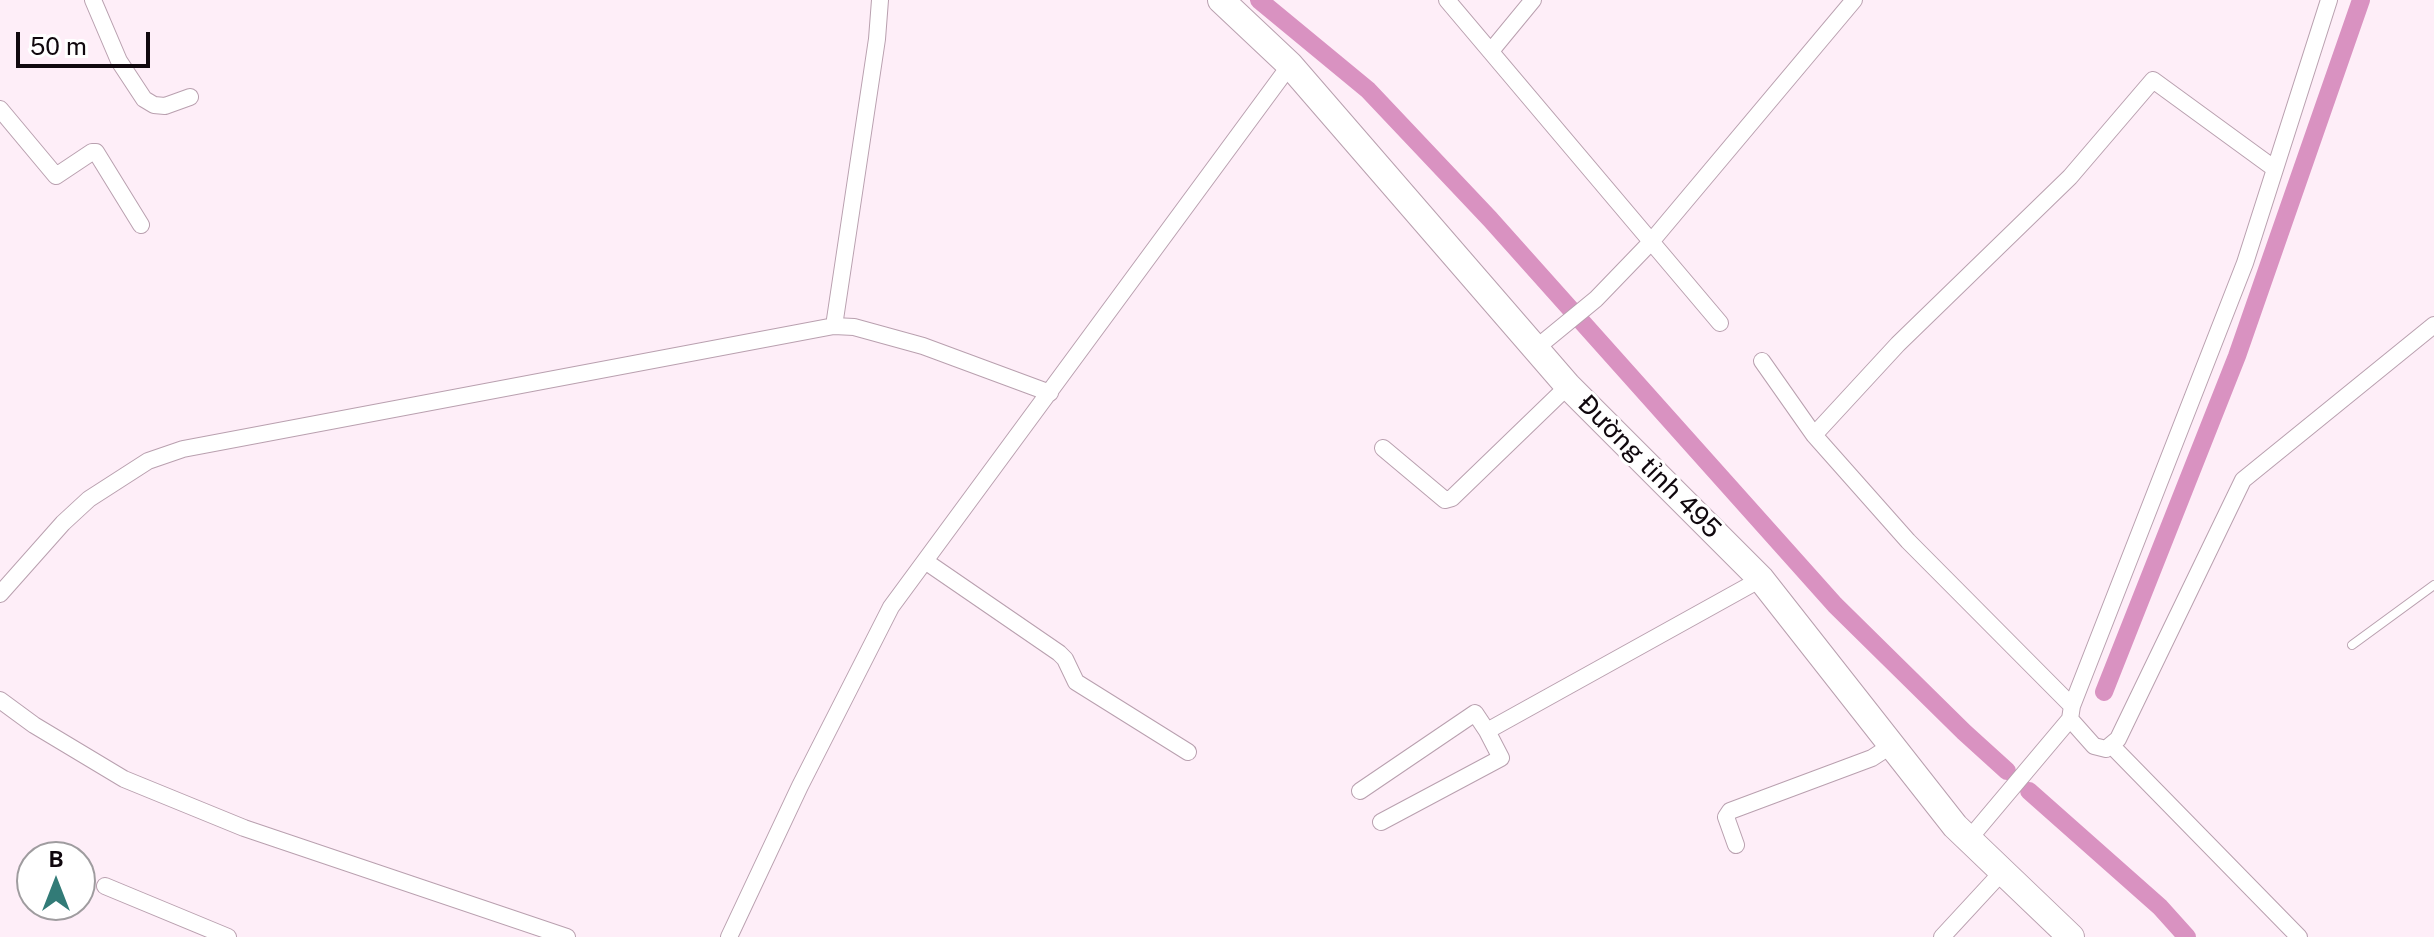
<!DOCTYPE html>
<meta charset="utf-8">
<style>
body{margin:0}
#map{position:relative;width:2434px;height:937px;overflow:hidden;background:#feeef8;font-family:"Public Sans",sans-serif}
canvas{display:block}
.north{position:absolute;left:16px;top:841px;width:80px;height:80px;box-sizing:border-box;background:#fff;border:2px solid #9f9c9f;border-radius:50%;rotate:0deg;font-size:22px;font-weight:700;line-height:32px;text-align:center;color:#10080e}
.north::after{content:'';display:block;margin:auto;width:28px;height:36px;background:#327b77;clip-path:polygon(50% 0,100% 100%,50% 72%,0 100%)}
.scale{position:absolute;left:16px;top:32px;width:134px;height:36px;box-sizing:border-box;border:4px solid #10080e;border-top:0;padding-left:10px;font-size:24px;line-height:28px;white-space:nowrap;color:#10080e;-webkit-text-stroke:6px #fff;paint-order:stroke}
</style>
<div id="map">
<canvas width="2434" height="937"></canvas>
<div class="north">B</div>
<div class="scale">50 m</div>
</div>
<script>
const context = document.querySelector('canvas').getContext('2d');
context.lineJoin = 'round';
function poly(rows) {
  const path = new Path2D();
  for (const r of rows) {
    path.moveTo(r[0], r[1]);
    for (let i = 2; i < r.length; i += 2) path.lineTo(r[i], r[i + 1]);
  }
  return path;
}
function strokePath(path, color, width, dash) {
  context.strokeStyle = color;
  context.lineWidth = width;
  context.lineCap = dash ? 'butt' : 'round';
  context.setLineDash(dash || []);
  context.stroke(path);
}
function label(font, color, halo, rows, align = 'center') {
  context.font = font + ' "Public Sans",sans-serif';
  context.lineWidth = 6;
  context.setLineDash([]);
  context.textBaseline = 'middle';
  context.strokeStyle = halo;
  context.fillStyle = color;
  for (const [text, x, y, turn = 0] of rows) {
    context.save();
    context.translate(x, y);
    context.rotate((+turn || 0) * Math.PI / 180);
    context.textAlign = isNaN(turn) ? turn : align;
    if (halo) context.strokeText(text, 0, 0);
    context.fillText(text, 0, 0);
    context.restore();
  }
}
const canal = poly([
 [1259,0,1368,90,1490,219,1835,605,1964,732,2007,771],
 [2104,692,2237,356,2361,0],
 [2029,791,2160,907,2187,937]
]);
const lane = poly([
 [2352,645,2434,585]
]);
const street = poly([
 [93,0,119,61,144,99,154,105,165,106,190,97],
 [1447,0,1720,323],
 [1491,51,1533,0],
 [0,109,56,176,92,152,96,152,141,225],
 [834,326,877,39,880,0],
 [1535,349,1596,299,1650,243,1854,0],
 [1762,361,1814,435,1908,541,2072,706],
 [1814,435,1898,344,2070,177,2153,80,2275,169],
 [1383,448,1445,500,1452,498,1568,386],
 [925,561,1059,653,1065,659,1076,682,1188,752],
 [0,594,63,523,89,499,148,461,183,449,834,326,854,327,923,346,1050,393],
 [0,700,34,725,124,779,244,828,567,937],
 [2070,719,2072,706,2245,263,2329,0],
 [1487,731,1761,579],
 [2111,745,2299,937],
 [1360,791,1475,713,1487,731,1501,758,1381,822],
 [1969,839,2070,719,2094,746,2106,749,2118,739,2243,480,2434,325],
 [1736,845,1726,817,1730,811,1872,758,1892,745],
 [105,886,228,937],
 [729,937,800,786,891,607,1290,65],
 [1942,937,2003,871]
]);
const primary = poly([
 [1221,0,1290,65,1568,386,1761,579,1955,826,2071,937]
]);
const streetNames = [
 ["Đường tỉnh 495",1649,467,45]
];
strokePath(canal, '#d992c1', 18);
strokePath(lane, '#b9a0af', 10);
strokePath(street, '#b9a0af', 18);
strokePath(primary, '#b9a0af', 28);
strokePath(lane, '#fff', 8);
strokePath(street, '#fff', 16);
strokePath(primary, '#fff', 26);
label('26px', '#10080e', '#fff', streetNames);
</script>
